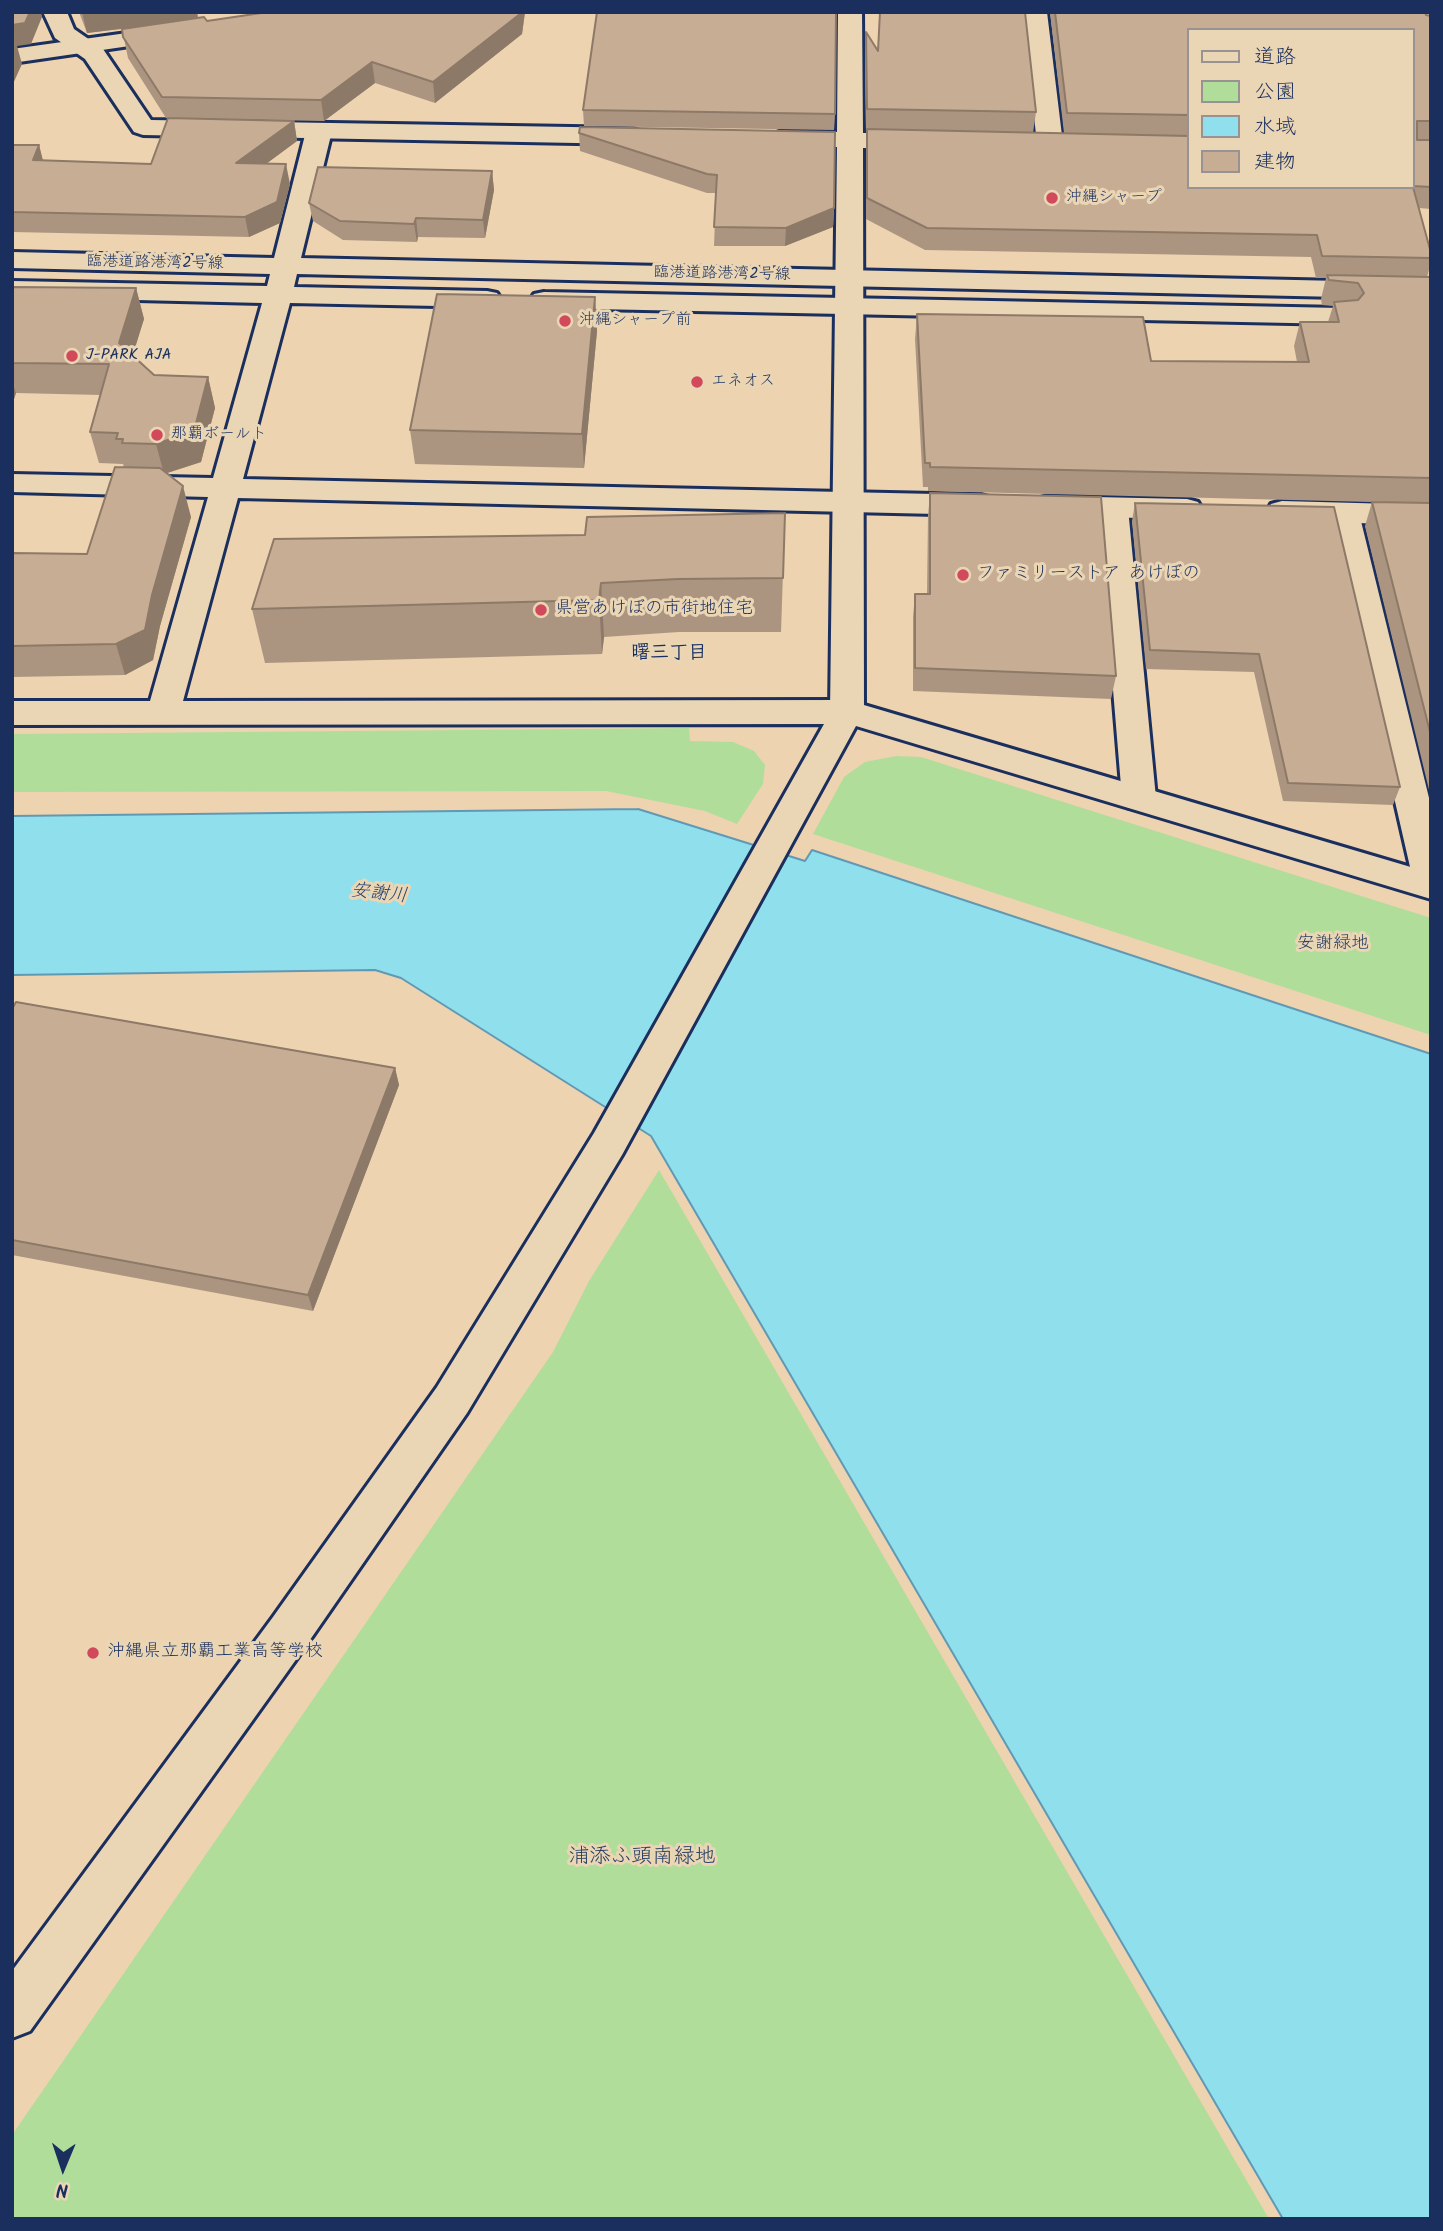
<!DOCTYPE html>
<meta charset="utf-8">
<style>
body{margin:0}
#map{position:relative;width:1443px;height:2231px;overflow:hidden;background:#edd3af;font-family:Kalam,"Klee One",sans-serif}
canvas{display:block}
.frame{position:absolute;inset:0;border:14px solid #1b2f5e;pointer-events:none}
.legend{position:absolute;left:1187px;top:28px;width:228px;height:161px;box-sizing:border-box;background:#ead6b4;border:2px solid #979392;margin:0;padding:9px 12px;list-style:none;font-size:21px;color:#1b2f5e}
.legend li{display:flex;align-items:center;gap:14px;height:35px}
.legend b{width:35px;border:2px solid #979392}
.north{position:absolute;left:28px;top:2133px;width:70px;height:70px;-webkit-text-stroke:5px #ead6b4;paint-order:stroke;rotate:182deg;font-size:19px;font-weight:700;line-height:28px;text-align:center;color:#1b2f5e}
.north::after{content:'';display:block;margin:auto;width:24px;height:32px;background:#1b2f5e;clip-path:polygon(50% 0,100% 100%,50% 72%,0 100%)}
</style>
<div id="map">
<canvas width="1443" height="2231"></canvas>
<div class="frame"></div>
<ul class="legend">
<li><b style="height:9px;background:#ead6b4"></b>道路</li>
<li><b style="height:19px;background:#b1dd9b"></b>公園</li>
<li><b style="height:19px;background:#90dfed"></b>水域</li>
<li><b style="height:19px;background:#c8ad95"></b>建物</li>
</ul>
<div class="north">N</div>
</div>
<script>
const context = document.querySelector('canvas').getContext('2d');
context.lineJoin = 'round';
function paint(path, color) {
  context.fillStyle = color;
  context.fill(path, 'evenodd');
}
function poly(rows) {
  const path = new Path2D();
  for (const r of rows) {
    path.moveTo(r[0], r[1]);
    for (let i = 2; i < r.length; i += 2) path.lineTo(r[i], r[i + 1]);
  }
  return path;
}
function strokePath(path, color, width, dash) {
  context.strokeStyle = color;
  context.lineWidth = width;
  context.lineCap = dash ? 'butt' : 'round';
  context.setLineDash(dash || []);
  context.stroke(path);
}
function label(font, color, halo, rows, align = 'center') {
  context.font = font + ' Kalam,"Klee One",sans-serif';
  context.lineWidth = 6;
  context.setLineDash([]);
  context.textBaseline = 'middle';
  context.strokeStyle = halo;
  context.fillStyle = color;
  for (const [text, x, y, turn = 0] of rows) {
    context.save();
    context.translate(x, y);
    context.rotate((+turn || 0) * Math.PI / 180);
    context.textAlign = isNaN(turn) ? turn : align;
    if (halo) context.strokeText(text, 0, 0);
    context.fillText(text, 0, 0);
    context.restore();
  }
}
const green = poly([
 [689,728,690,741,733,742,754,751,765,765,763,784,737,824,705,811,606,791,12,792,12,734],
 [896,756,921,757,1431,918,1431,1035,813,834,844,777,865,762],
 [659,1170,1269,2219,12,2219,12,2135,553,1352,589,1281]
]);
const water = poly([
 [638,809,805,861,812,850,1431,1054,1431,2219,1283,2219,651,1136,401,978,375,970,12,975,12,816,638,809]
]);
const street = poly([
 [43,12,67,12,74,29,103,49,151,120,631,128,640,131,644,136,640,141,631,144,143,135,134,132,85,59,55,38,43,12],
 [838,12,862,12,863,133,918,133,927,136,931,141,927,146,918,149,863,148,864,712,859,720,847,724,835,720,830,712,837,147,782,147,773,144,769,139,773,134,782,131,837,132,838,12],
 [1023,12,1047,12,1063,144,1059,149,1050,152,1041,149,1037,144,1023,12],
 [1113,498,1124,501,1128,508,1156,798,1151,807,1139,810,1127,807,1122,798,1098,508,1102,501,1113,498],
 [1344,503,1355,506,1359,513,1431,806,1431,893,1419,889,1413,880,1329,513,1333,506,1344,503]
]);
const secondary = poly([
 [177,26,185,28,189,33,185,38,12,63,12,49,177,26],
 [319,123,328,126,332,131,301,258,1431,283,1431,299,297,274,294,287,487,291,497,293,501,299,497,305,487,307,290,303,243,479,981,495,992,498,996,505,992,512,981,515,238,498,183,701,847,700,1431,873,1431,899,856,726,622,1155,467,1413,305,1647,30,2031,12,2038,12,1971,273,1617,437,1387,594,1133,824,724,12,725,12,701,150,701,208,497,12,492,12,474,213,478,262,303,12,297,12,281,267,286,270,274,12,268,12,252,274,258,306,131,310,126,319,123],
 [544,292,1341,308,1351,310,1355,316,1351,322,1341,324,544,308,534,306,530,300,534,294,544,292],
 [1048,496,1187,499,1198,502,1202,509,1198,516,1187,519,1048,516,1037,513,1033,506,1037,499,1048,496],
 [1282,501,1431,505,1431,525,1282,521,1271,518,1267,511,1271,504,1282,501]
]);
const wall = poly([
 [79,12,197,12,198,18,207,21,268,12,525,12,522,34,435,103,375,83,324,121,166,118,128,58,122,29,87,33],
 [1050,12,1425,12,1426,15,1431,16,1431,209,1419,208,1431,253,1431,263,1427,277,1431,277,1431,798,1365,526,1372,502,928,491,928,487,923,487,915,339,917,314,1151,361,1297,362,1294,346,1300,322,1328,322,1333,306,1322,305,1321,299,1326,278,1316,278,1311,257,925,250,866,219,866,151,867,130,866,130,865,53,866,32,878,51,1036,112,1033,133,1064,133],
 [1189,30,1413,187,1189,187],
 [583,110,835,114,834,130,584,126],
 [294,121,297,141,266,164,290,184,280,223,249,237,12,232,12,145,39,145,43,161,151,164],
 [579,133,834,208,833,227,785,246,714,246,716,193,707,193,580,151],
 [492,171,494,190,485,238,418,237,417,242,343,240,313,221,309,203],
 [12,287,136,288,144,319,132,355,154,375,208,377,215,408,201,462,167,473,191,517,160,626,153,660,125,675,12,677,12,553,87,554,124,467,123,464,99,463,90,432,101,395,16,393,12,405],
 [595,297,597,331,584,468,415,464,410,430],
 [930,493,1116,676,1111,699,913,691,913,617,915,594,927,594,928,516],
 [1135,503,1400,787,1393,805,1283,801,1254,672,1146,669,1132,521],
 [785,513,781,632,679,632,604,637,602,654,265,663,252,609,585,535],
 [12,1009,395,1068,399,1085,313,1311,12,1255]
]);
const shadedWall = poly([
 [30,12,41,12,42,17,31,44,17,46,22,64,12,86,12,25],
 [82,12,197,12,198,19,87,33],
 [520,12,525,12,522,34,435,103,433,82],
 [372,62,375,83,324,121,321,100],
 [294,121,297,141,240,183,236,163],
 [39,145,44,165,33,160],
 [286,164,290,184,280,223,249,237,245,217],
 [492,171,494,190,485,238,483,220],
 [834,208,833,227,785,246,786,228],
 [416,218,418,237,417,242,414,224],
 [136,288,144,319,127,374,119,343],
 [595,297,597,331,584,468,582,434],
 [208,377,215,408,201,462,164,474,156,444],
 [12,381,16,393,12,405],
 [183,486,191,517,160,626,153,660,125,675,116,644,152,595],
 [601,583,604,637,602,654,599,600],
 [395,1068,399,1085,313,1311,308,1295]
]);
const building = poly([
 [12,12,30,12,25,23,12,25,12,12],
 [268,12,520,12,520,14,433,82,372,62,321,100,162,97,123,37,122,29,204,17,207,21,268,12],
 [597,12,836,12,835,114,583,110,597,12],
 [880,12,1025,12,1036,112,867,109,866,32,878,51,880,12],
 [1055,12,1425,12,1426,15,1431,16,1431,121,1417,121,1417,140,1431,140,1431,187,1413,186,1413,30,1189,30,1189,115,1067,113,1055,12],
 [12,43,16,43,12,52,12,43],
 [168,118,294,121,236,163,286,164,277,202,245,217,12,212,12,145,39,145,33,160,151,164,168,118],
 [580,127,835,132,834,208,786,228,714,227,717,175,707,174,579,133,580,127],
 [867,129,1189,136,1189,187,1413,187,1431,253,1431,258,1322,256,1317,235,927,228,867,198,867,129],
 [318,167,492,171,483,220,416,218,414,224,340,221,309,203,318,167],
 [1327,275,1431,277,1431,478,930,467,930,463,925,463,917,314,1143,317,1151,361,1309,362,1300,322,1339,322,1334,302,1358,300,1364,293,1358,283,1329,280,1327,275],
 [12,287,136,288,119,343,154,375,208,377,194,431,156,444,122,443,123,439,116,439,118,433,90,432,109,364,12,363,12,287],
 [437,294,595,297,582,434,410,430,437,294],
 [115,467,160,468,183,486,152,595,145,630,116,644,12,646,12,553,87,554,115,467],
 [930,493,1101,497,1116,676,915,668,915,594,930,594,930,493],
 [1372,502,1431,503,1431,736,1372,502],
 [1135,503,1334,507,1400,787,1288,783,1259,654,1150,650,1135,503],
 [785,513,783,578,678,579,601,583,599,600,252,609,274,539,585,535,587,517,785,513],
 [16,1002,395,1068,308,1295,12,1240,12,1009,16,1002]
]);
const markers = [
 [1052,198,7,"#d1495b"],
 [565,321,7,"#d1495b"],
 [72,356,7,"#d1495b"],
 [697,382,7,"#d1495b"],
 [157,435,7,"#d1495b"],
 [963,575,7,"#d1495b"],
 [541,610,7,"#d1495b"],
 [93,1653,7,"#d1495b"]
];
const farPoinames = [
 ["沖縄シャープ",1066,198],
 ["沖縄シャープ前",579,321],
 ["J-PARK AJA",86,356],
 ["エネオス",711,382],
 ["那覇ボールト",171,435]
];
const farStreetnames = [
 ["臨港道路港湾2号線",155,264,1],
 ["臨港道路港湾2号線",722,275,1]
];
const poiNames = [
 ["ファミリーストア あけぼの",977,575],
 ["県営あけぼの市街地住宅",555,610],
 ["沖縄県立那覇工業高等学校",107,1653]
];
const parkNames = [
 ["安謝緑地",1333,945]
];
const neighbourhoodNames = [
 ["曙三丁目",669,655]
];
const waterNames = [
 ["安謝川",379,895,6]
];
const nearParknames = [
 ["浦添ふ頭南緑地",642,1858]
];
paint(green, '#b1dd9b');
paint(water, '#90dfed');
strokePath(water, '#6199b4', 2);
strokePath(street, '#1b2f5e', 6);
strokePath(secondary, '#1b2f5e', 6);
paint(street, '#ead6b4');
paint(secondary, '#ead6b4');
paint(wall, '#ac9580');
paint(shadedWall, '#8c7968');
paint(building, '#c8ad95');
strokePath(building, '#8c7968', 2);
for (const [x, y, r, color] of markers) {
  const dot = new Path2D();
  dot.arc(x, y, r, 0, 2 * Math.PI);
  context.fillStyle = color;
  context.fill(dot);
  strokePath(dot, '#ead6b4', 2.5);
}
label('16px', '#1b2f5e', '#ead6b4', farPoinames, 'left');
label('16px', '#1b2f5e', '#ead6b4', farStreetnames);
label('18px', '#1b2f5e', '#ead6b4', poiNames, 'left');
label('18px', '#2a4064', '#ead6b4', parkNames);
label('bold 19px', '#1b2f5e', '#ead6b4', neighbourhoodNames);
label('italic 19px', '#27416c', '#ead6b4', waterNames);
label('21px', '#2a4064', '#ead6b4', nearParknames);
</script>
